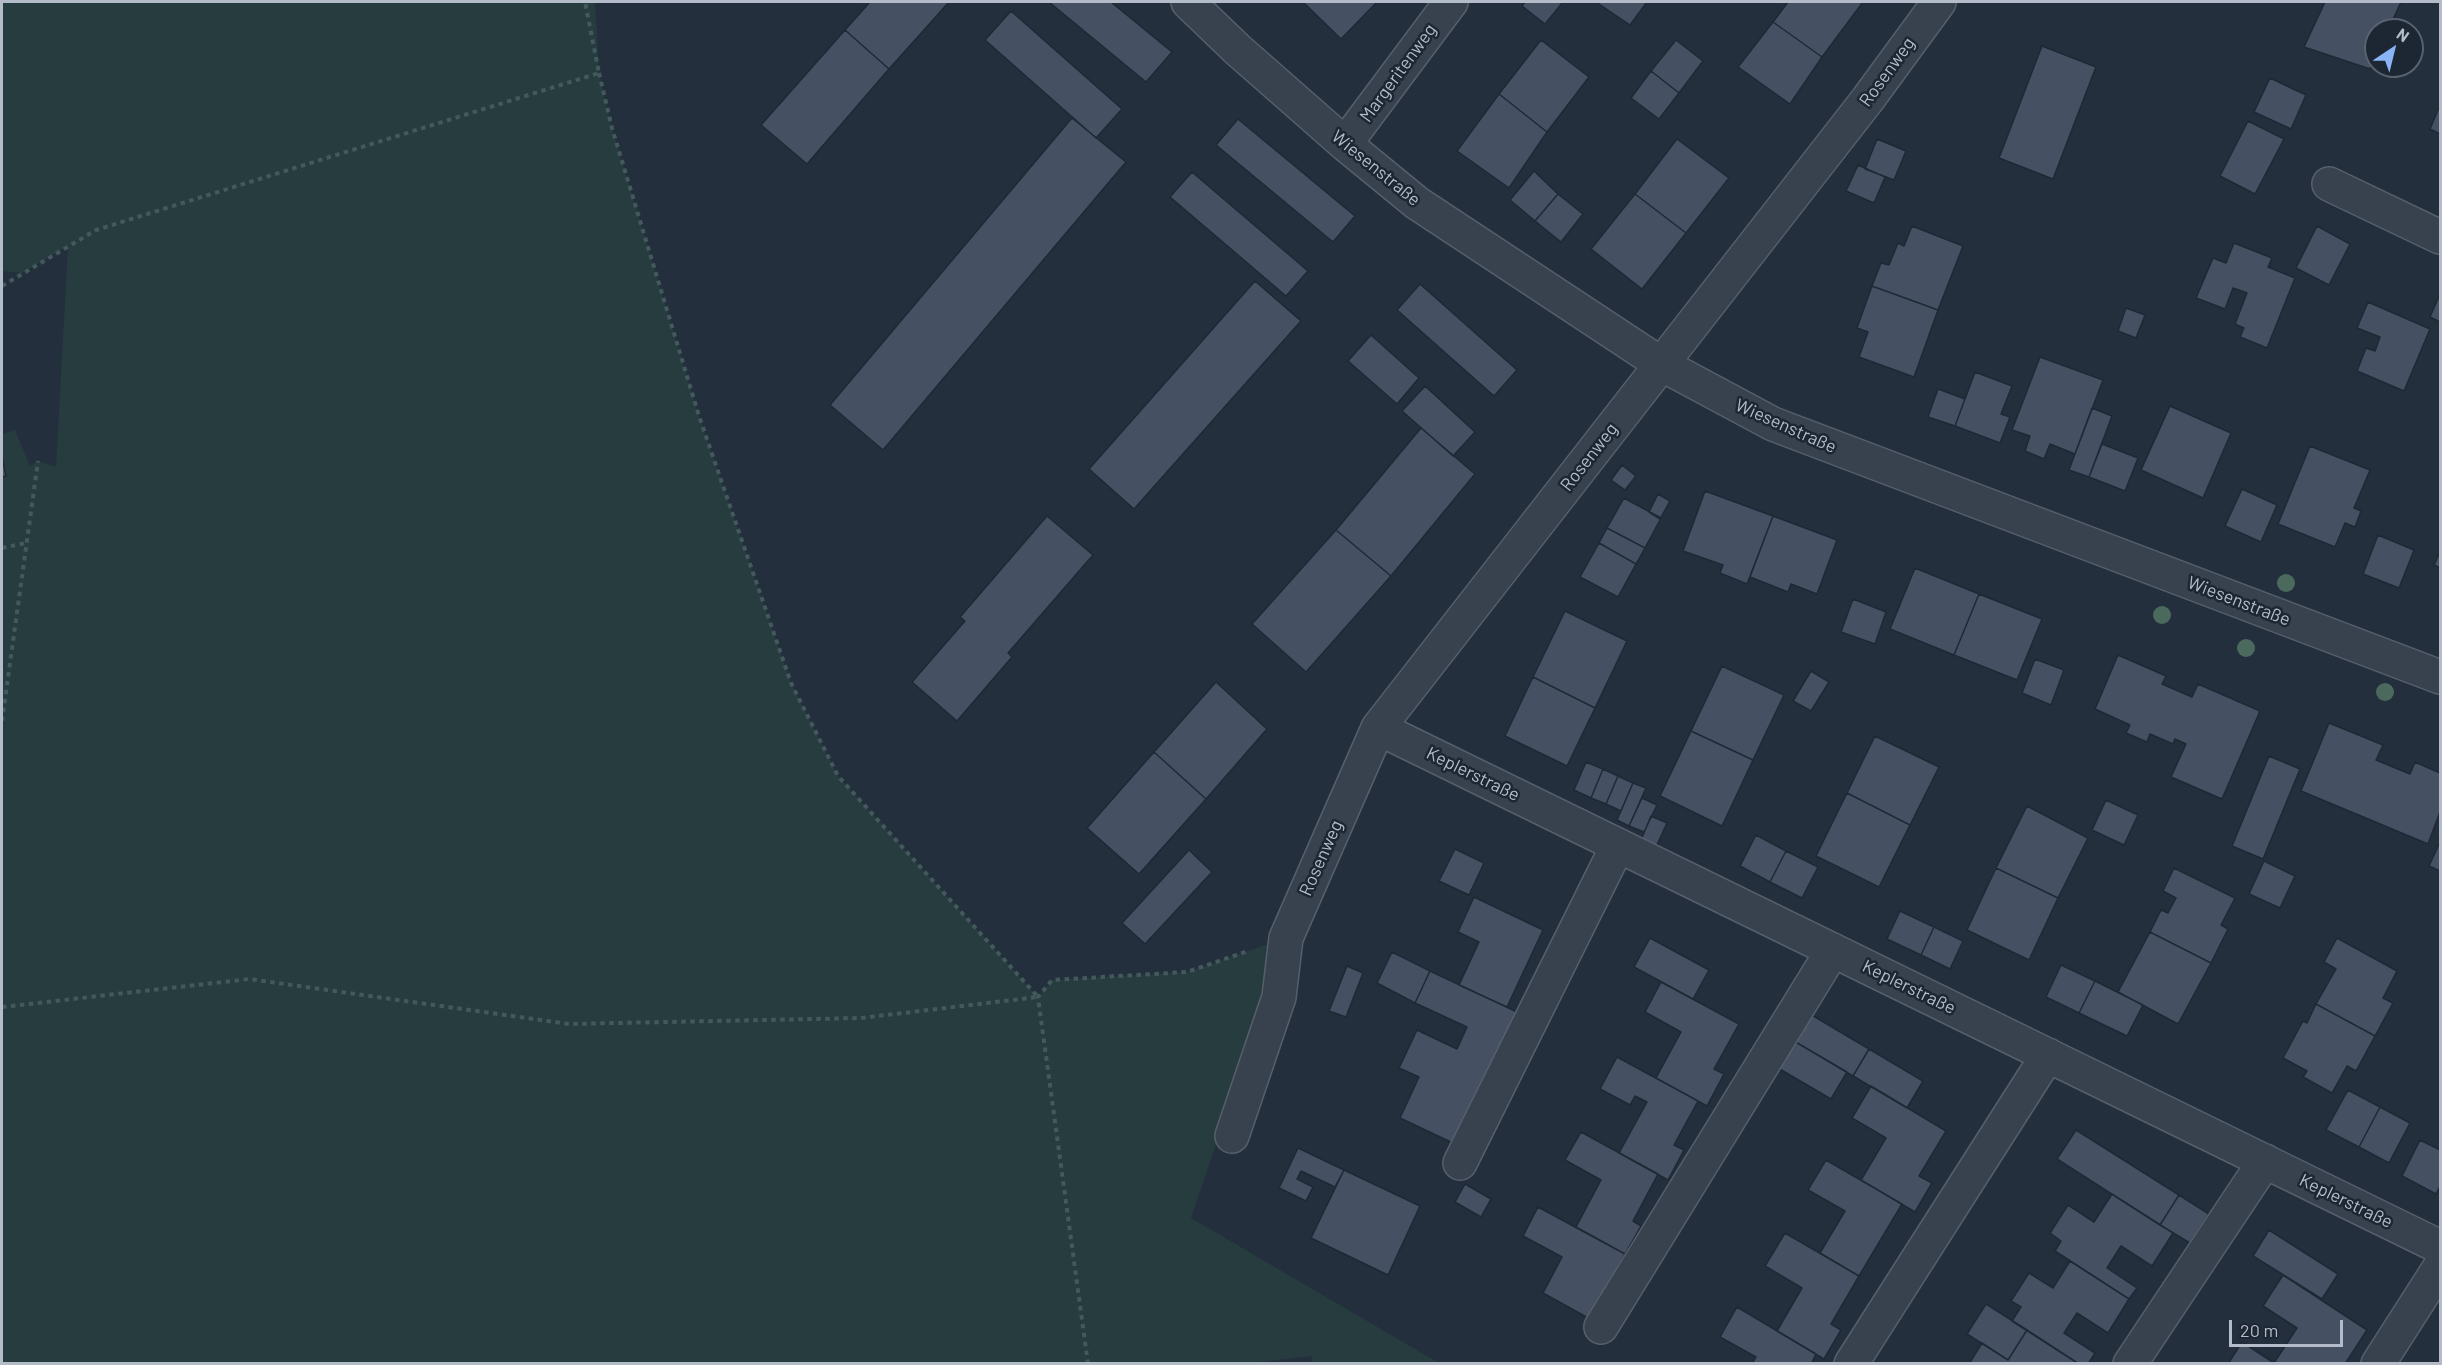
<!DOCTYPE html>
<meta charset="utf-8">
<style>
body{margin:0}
#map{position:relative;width:2442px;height:1365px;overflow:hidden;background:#242f3e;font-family:Barlow,sans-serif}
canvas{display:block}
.frame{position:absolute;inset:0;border:3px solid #b4bcc9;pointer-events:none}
.north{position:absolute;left:2364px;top:18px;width:60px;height:60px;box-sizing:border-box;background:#1d2633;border:2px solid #59626f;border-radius:50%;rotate:35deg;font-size:16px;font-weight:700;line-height:24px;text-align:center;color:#b4bcc9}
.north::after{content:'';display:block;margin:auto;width:21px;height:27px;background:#8ab4f8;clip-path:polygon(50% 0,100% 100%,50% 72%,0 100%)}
.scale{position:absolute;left:2229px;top:1320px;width:114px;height:27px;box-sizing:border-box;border:3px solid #b4bcc9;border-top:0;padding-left:8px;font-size:18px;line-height:21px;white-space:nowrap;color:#b4bcc9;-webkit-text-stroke:4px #1d2633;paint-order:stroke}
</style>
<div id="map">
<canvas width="2442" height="1365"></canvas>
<div class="frame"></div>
<div class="north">N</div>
<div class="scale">20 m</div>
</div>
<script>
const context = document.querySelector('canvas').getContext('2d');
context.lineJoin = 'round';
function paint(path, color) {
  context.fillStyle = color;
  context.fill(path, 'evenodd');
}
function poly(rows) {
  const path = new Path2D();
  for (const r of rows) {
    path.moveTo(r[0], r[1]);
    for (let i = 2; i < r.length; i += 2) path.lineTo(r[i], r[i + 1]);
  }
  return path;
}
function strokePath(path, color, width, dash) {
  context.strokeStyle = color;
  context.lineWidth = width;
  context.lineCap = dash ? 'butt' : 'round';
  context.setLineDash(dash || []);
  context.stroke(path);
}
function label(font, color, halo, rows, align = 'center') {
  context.font = font + ' Barlow,sans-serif';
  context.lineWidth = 5;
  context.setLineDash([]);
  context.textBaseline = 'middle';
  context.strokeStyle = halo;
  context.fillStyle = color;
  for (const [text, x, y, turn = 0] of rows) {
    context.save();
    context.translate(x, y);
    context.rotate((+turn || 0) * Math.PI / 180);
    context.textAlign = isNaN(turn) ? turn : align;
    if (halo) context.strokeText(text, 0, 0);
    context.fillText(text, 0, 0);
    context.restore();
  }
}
const green = poly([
 [2,2,595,2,599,73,612,128,699,416,791,683,838,776,1038,997,1052,980,1187,972,1286,938,1191,1218,1439,1363,1312,1363,1312,1356,1242,1364,2,1364,2,434,15,430,30,466,38,461,56,467,68,246,22,273,2,271]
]);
const building = poly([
 [870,2,949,2,889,69,845,30,870,2],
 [1049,2,1111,2,1172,52,1146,82,1049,2],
 [1303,2,1377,2,1341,39,1303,2],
 [1525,2,1563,2,1545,24,1522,6,1525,2],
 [1596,2,1647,2,1630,25,1596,2],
 [1788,2,1863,2,1822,57,1773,22,1788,2],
 [2325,2,2401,2,2388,30,2376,30,2376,56,2370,69,2304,47,2325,2],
 [1011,11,1122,109,1096,138,985,40,1011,11],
 [1773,22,1822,57,1790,104,1738,67,1773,22],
 [845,30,889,69,807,164,761,125,845,30],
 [1541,40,1589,77,1547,132,1499,94,1541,40],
 [1676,40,1703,61,1679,93,1651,71,1676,40],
 [2042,46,2096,67,2053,179,1999,158,2042,46],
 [1651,71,1679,93,1659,119,1631,98,1651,71],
 [2270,78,2306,95,2291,129,2254,112,2270,78],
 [1499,94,1547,132,1509,188,1457,151,1499,94],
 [2440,105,2440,134,2430,129,2440,105],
 [1072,118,1126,162,883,450,830,405,1072,118],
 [1238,119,1355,216,1333,242,1216,145,1238,119],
 [2248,121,2284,139,2255,194,2220,176,2248,121],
 [1677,139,1729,178,1686,233,1635,194,1677,139],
 [1877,139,1906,151,1894,180,1865,169,1877,139],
 [1858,165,1885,177,1874,203,1846,191,1858,165],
 [1534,171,1558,194,1535,221,1510,200,1534,171],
 [1192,172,1308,271,1286,296,1170,197,1192,172],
 [1558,194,1583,214,1561,242,1535,221,1558,194],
 [1635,194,1686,233,1642,289,1591,249,1635,194],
 [1912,226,1963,246,1938,310,1872,286,1881,263,1889,265,1898,243,1904,246,1912,226],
 [2317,226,2350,244,2329,285,2296,268,2317,226],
 [2234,243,2272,258,2268,267,2295,278,2267,348,2240,337,2244,328,2235,324,2247,293,2233,288,2225,309,2196,298,2213,258,2226,263,2234,243],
 [1255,281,1301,321,1134,509,1089,469,1255,281],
 [1420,284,1517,370,1494,396,1397,310,1420,284],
 [1872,286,1938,310,1914,377,1859,357,1868,332,1857,328,1872,286],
 [2440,294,2440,322,2430,317,2440,294],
 [2368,302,2430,329,2404,391,2357,371,2366,348,2375,351,2380,337,2357,328,2368,302],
 [2126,308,2145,315,2136,338,2118,331,2126,308],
 [1371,335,1419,378,1397,404,1348,361,1371,335],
 [2040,357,2103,380,2075,454,2050,444,2044,459,2025,451,2030,436,2012,430,2040,357],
 [1975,372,2012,386,2001,414,2010,417,2000,443,1955,426,1975,372],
 [1425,386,1475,432,1453,456,1402,411,1425,386],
 [1938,389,1965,399,1955,426,1928,417,1938,389],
 [2170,406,2231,433,2203,498,2141,470,2170,406],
 [2092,408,2112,416,2089,477,2069,470,2092,408],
 [1421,428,1475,474,1391,576,1336,530,1421,428],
 [2102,444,2138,458,2125,491,2089,477,2102,444],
 [2310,446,2370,470,2354,508,2361,511,2355,527,2345,523,2335,547,2278,524,2310,446],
 [2,457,6,476,2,477,2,457],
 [1622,465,1636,476,1625,490,1611,480,1622,465],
 [2242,489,2277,505,2261,542,2225,526,2242,489],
 [1705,491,1773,516,1747,584,1720,573,1723,565,1683,551,1705,491],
 [1658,494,1670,501,1660,519,1649,512,1658,494],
 [1624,498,1661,518,1645,548,1607,528,1624,498],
 [1047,516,1093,555,1008,653,1012,657,957,721,912,682,965,621,960,617,1047,516],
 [1773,516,1837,540,1817,594,1791,584,1788,592,1750,577,1773,516],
 [1607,528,1645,548,1636,564,1599,543,1607,528],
 [1336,530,1391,576,1306,672,1252,624,1336,530],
 [2378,535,2414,550,2399,588,2363,574,2378,535],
 [1599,543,1636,564,1618,597,1580,577,1599,543],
 [2440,552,2440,568,2434,565,2440,552],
 [1915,568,1979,594,1954,655,1890,629,1915,568],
 [1979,594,2042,619,2017,680,1954,655,1979,594],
 [1853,599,1886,612,1875,644,1841,632,1853,599],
 [1565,611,1627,641,1595,708,1533,677,1565,611],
 [2118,655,2166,676,2162,684,2192,697,2198,684,2260,711,2222,799,2171,777,2186,744,2175,739,2173,744,2150,734,2147,742,2126,733,2130,725,2095,709,2118,655],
 [2035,659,2064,670,2051,705,2022,693,2035,659],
 [1722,666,1784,695,1753,760,1691,731,1722,666],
 [1811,671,1829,682,1811,711,1793,701,1811,671],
 [1533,677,1595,708,1567,766,1505,736,1533,677],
 [1216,682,1267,729,1206,799,1154,752,1216,682],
 [2329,723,2383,745,2376,760,2410,774,2415,762,2440,773,2440,812,2428,844,2301,791,2329,723],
 [1691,731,1753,760,1722,826,1660,796,1691,731],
 [1875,736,1939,767,1910,825,1847,793,1875,736],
 [1154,752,1206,799,1139,874,1087,828,1154,752],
 [2269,756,2300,769,2263,859,2232,846,2269,756],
 [1586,762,1603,769,1591,798,1574,790,1586,762],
 [1603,769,1618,776,1606,804,1591,798,1603,769],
 [1618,776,1633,783,1621,811,1606,804,1618,776],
 [1633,783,1646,788,1629,826,1617,820,1633,783],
 [1847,793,1910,825,1879,887,1816,856,1847,793],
 [1642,798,1657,805,1644,832,1629,826,1642,798],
 [2106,800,2138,815,2124,845,2092,830,2106,800],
 [2027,806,2088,838,2058,898,1996,868,2027,806],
 [1651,816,1667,823,1656,847,1641,840,1651,816],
 [1756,835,1786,851,1770,882,1740,866,1756,835],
 [2440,842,2440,871,2429,866,2440,842],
 [1455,849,1484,863,1469,895,1439,881,1455,849],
 [1189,850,1212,872,1145,944,1122,923,1189,850],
 [1786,851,1818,867,1802,898,1770,882,1786,851],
 [2264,861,2295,876,2280,908,2249,894,2264,861],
 [1996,868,2058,898,2029,960,1967,930,1996,868],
 [2174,868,2235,898,2221,925,2228,929,2211,963,2150,932,2161,910,2168,913,2176,898,2163,891,2174,868],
 [1474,897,1543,930,1507,1007,1459,985,1479,942,1458,932,1474,897],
 [1900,911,1934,927,1921,955,1887,939,1900,911],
 [1934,927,1963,941,1950,969,1921,955,1934,927],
 [2150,932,2211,963,2178,1024,2118,992,2150,932],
 [1650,938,1709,970,1693,999,1634,967,1650,938],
 [2337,938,2397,971,2383,998,2393,1003,2375,1036,2316,1004,2336,969,2324,962,2337,938],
 [1392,952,1430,971,1415,1003,1377,983,1392,952],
 [2061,965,2095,981,2079,1013,2046,997,2061,965],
 [1347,966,1363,973,1346,1017,1329,1011,1347,966],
 [1430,971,1517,1012,1455,1144,1400,1118,1419,1077,1399,1068,1417,1030,1457,1049,1467,1027,1415,1003,1430,971],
 [2095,981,2143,1005,2127,1036,2079,1013,2095,981],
 [1661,982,1739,1024,1714,1069,1724,1074,1707,1106,1656,1078,1681,1032,1645,1012,1661,982],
 [2316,1004,2375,1036,2356,1071,2347,1066,2332,1093,2303,1077,2307,1071,2283,1058,2303,1021,2307,1023,2316,1004],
 [1810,1014,1869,1049,1853,1076,1794,1041,1810,1014],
 [1794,1041,1847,1072,1831,1099,1778,1068,1794,1041],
 [1869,1049,1923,1081,1907,1108,1853,1076,1869,1049],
 [1617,1057,1698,1101,1674,1145,1684,1150,1668,1180,1619,1153,1647,1102,1635,1096,1630,1105,1600,1089,1617,1057],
 [1871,1086,1946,1131,1919,1176,1932,1183,1915,1212,1861,1180,1886,1138,1852,1118,1871,1086],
 [2348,1090,2380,1107,2359,1147,2326,1130,2348,1090],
 [2380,1107,2410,1123,2389,1163,2359,1147,2380,1107],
 [2076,1130,2179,1195,2160,1225,2057,1159,2076,1130],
 [1581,1132,1658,1174,1633,1221,1641,1226,1625,1254,1576,1227,1601,1180,1565,1160,1581,1132],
 [2420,1140,2440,1150,2440,1186,2436,1194,2402,1176,2420,1140],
 [1298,1148,1344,1170,1335,1187,1301,1171,1297,1179,1313,1187,1306,1201,1279,1188,1298,1148],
 [1826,1160,1902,1204,1859,1276,1820,1253,1845,1211,1808,1190,1826,1160],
 [1344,1170,1420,1206,1388,1275,1311,1238,1344,1170],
 [1465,1184,1491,1199,1481,1217,1455,1202,1465,1184],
 [2112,1194,2173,1233,2152,1266,2121,1246,2107,1268,2137,1288,2129,1299,2055,1251,2061,1241,2050,1233,2068,1205,2094,1222,2112,1194],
 [2179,1195,2209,1214,2190,1243,2160,1225,2179,1195],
 [1538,1207,1625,1254,1590,1319,1543,1293,1562,1257,1523,1236,1538,1207],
 [2269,1230,2338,1274,2322,1299,2253,1256,2269,1230],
 [1785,1233,1859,1276,1831,1324,1841,1330,1824,1359,1777,1331,1802,1288,1765,1266,1785,1233],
 [2070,1261,2129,1299,2108,1333,2077,1313,2064,1333,2095,1353,2088,1364,2079,1364,2012,1321,2021,1307,2011,1301,2029,1273,2053,1288,2070,1261],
 [2283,1275,2367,1330,2345,1364,2274,1363,2297,1328,2263,1306,2283,1275],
 [1986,1304,2027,1330,2008,1360,1967,1334,1986,1304],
 [1737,1307,1816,1354,1811,1364,1752,1364,1756,1357,1720,1337,1737,1307],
 [2027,1330,2079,1364,1969,1364,1982,1343,2008,1360,2027,1330],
 [2242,1342,2274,1363,2275,1364,2228,1364,2242,1342]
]);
const path = poly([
 [599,73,612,128,699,416,791,683,838,776,1038,997],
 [2,286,96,230,599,73,585,2],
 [2,548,26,543],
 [2,721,38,461],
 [2,1007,249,979,569,1024,861,1018,1038,997],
 [1088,1364,1038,997,1052,980,1187,972,1248,951]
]);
const minor = poly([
 [1188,2,1238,50,1345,144,1417,203,1661,364,1773,424,2440,677],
 [1345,144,1451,2],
 [2329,184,2440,237],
 [1378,728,2440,1247],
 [1232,1136,1279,997,1286,938,1378,728,1868,99,1939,2],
 [1460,1163,1618,845],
 [1601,1327,1833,950],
 [1851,1364,2048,1055],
 [2130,1364,2265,1161],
 [2378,1364,2440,1267]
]);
const trees = [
 [2286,583],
 [2162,615],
 [2246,648],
 [2385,692]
];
const streetNames = [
 ["Rosenweg",1887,72,-54],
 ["Margeritenweg",1398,73,-54],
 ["Wiesenstraße",1376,168,39],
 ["Wiesenstraße",1786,426,24],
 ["Rosenweg",1589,457,-52],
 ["Wiesenstraße",2239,601,21],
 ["Keplerstraße",1473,774,26],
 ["Rosenweg",1321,858,-66],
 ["Keplerstraße",1909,987,26],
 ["Keplerstraße",2346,1201,26]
];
paint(green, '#263c3f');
paint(building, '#455162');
strokePath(building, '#1f2835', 1.5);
strokePath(minor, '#565f6c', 36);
strokePath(path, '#44595c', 4, [4.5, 4.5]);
strokePath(minor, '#38414e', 33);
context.fillStyle = '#4b6a5d';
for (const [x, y] of trees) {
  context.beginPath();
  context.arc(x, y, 9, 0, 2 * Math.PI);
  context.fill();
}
label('18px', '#b4bcc9', '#1d2633', streetNames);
</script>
